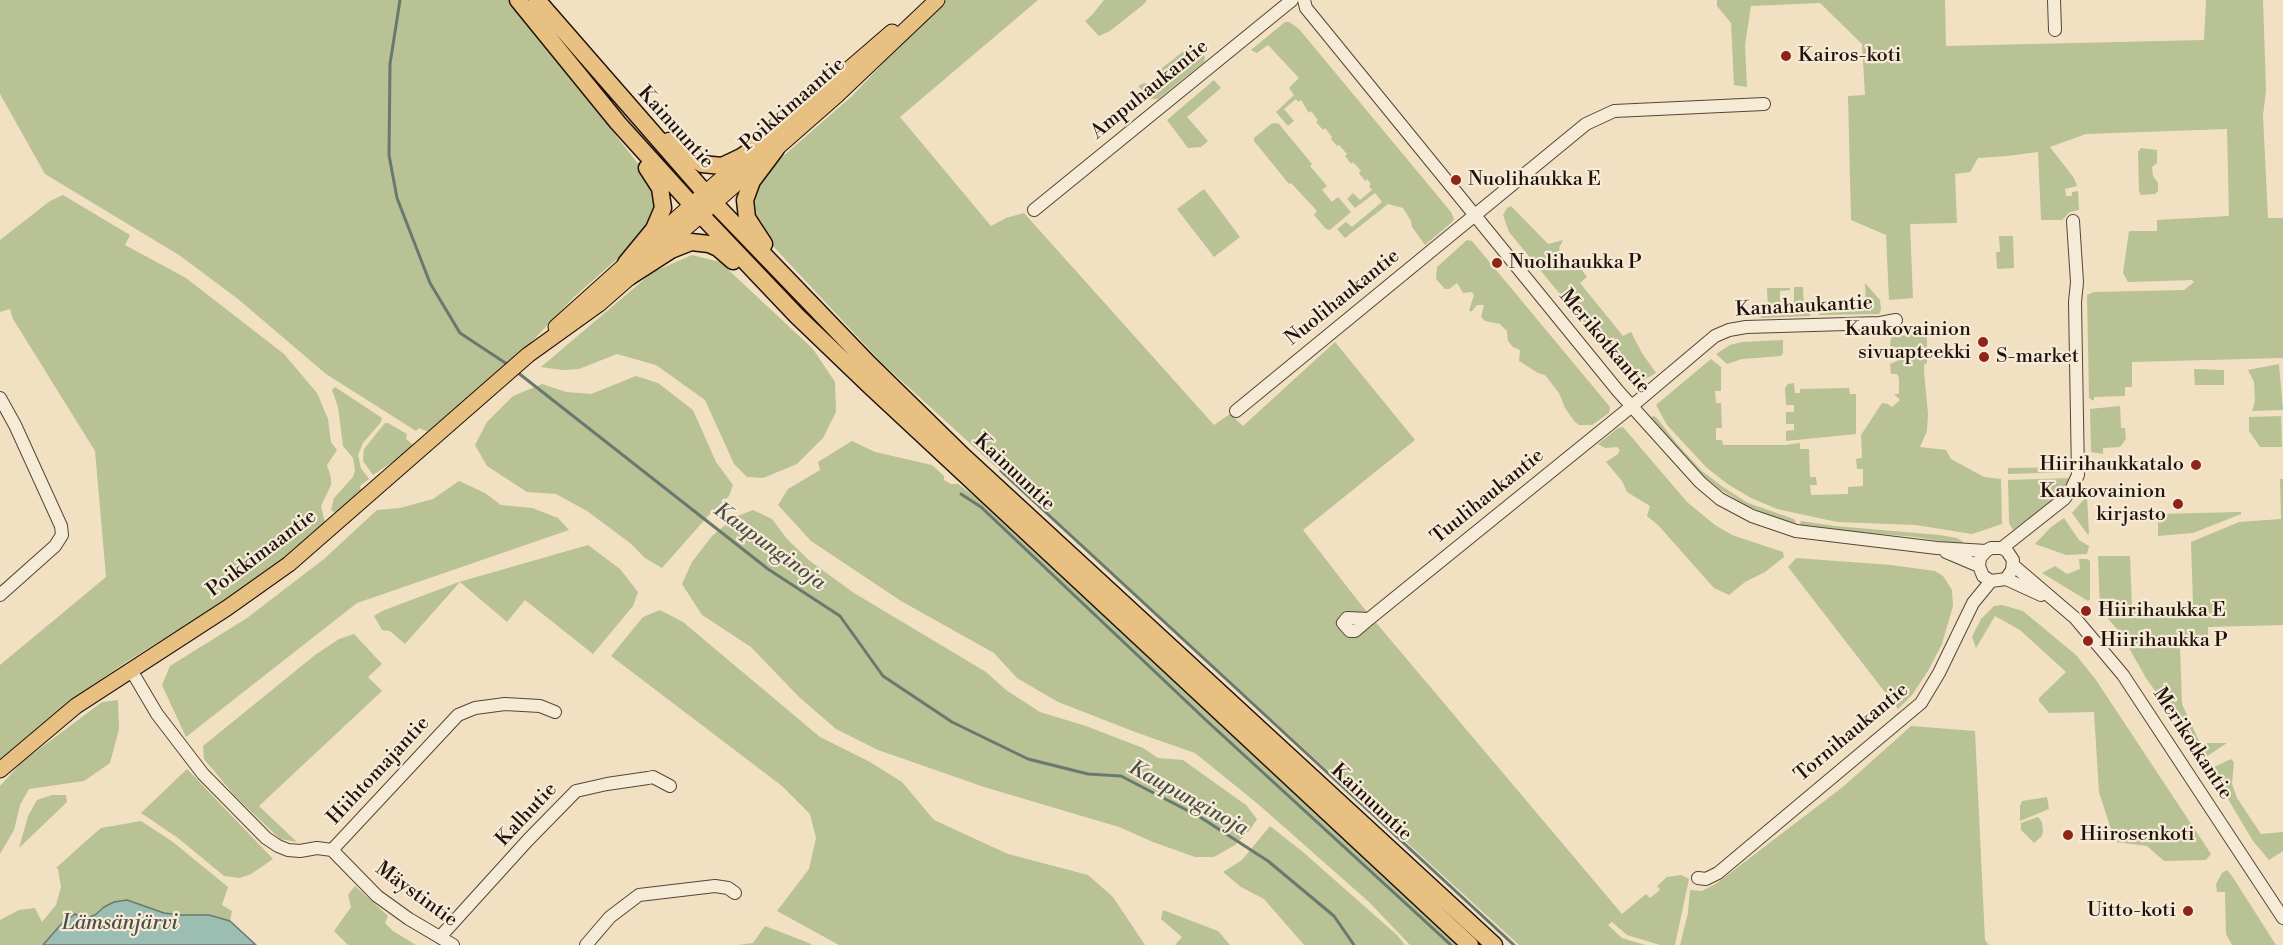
<!DOCTYPE html>
<meta charset="utf-8">
<style>
body{margin:0}
canvas{display:block;background:#f1e0c2}
</style>
<canvas width="2283" height="945"></canvas>
<script>
const context = document.querySelector('canvas').getContext('2d');
context.lineJoin = 'round';
function paint(path, color) {
  context.fillStyle = color;
  context.fill(path, 'evenodd');
}
function poly(rows) {
  const path = new Path2D();
  for (const r of rows) {
    path.moveTo(r[0], r[1]);
    for (let i = 2; i < r.length; i += 2) path.lineTo(r[i], r[i + 1]);
  }
  return path;
}
function strokePath(path, color, width, dash) {
  context.strokeStyle = color;
  context.lineWidth = width;
  context.lineCap = dash ? 'butt' : 'round';
  context.setLineDash(dash || []);
  context.stroke(path);
}
function label(font, color, halo, rows, align = 'center') {
  context.font = font + ' "Libre Bodoni",serif';
  context.lineWidth = 4.5;
  context.setLineDash([]);
  context.textBaseline = 'middle';
  context.strokeStyle = halo;
  context.fillStyle = color;
  for (const [text, x, y, turn = 0] of rows) {
    context.save();
    context.translate(x, y);
    context.rotate((+turn || 0) * Math.PI / 180);
    context.textAlign = isNaN(turn) ? turn : align;
    if (halo) context.strokeText(text, 0, 0);
    context.fillText(text, 0, 0);
    context.restore();
  }
}
const green = poly([
 [0,0,509,0,643,170,652,184,658,209,635,243,573,298,526,348,431,433,419,428,416,431,326,374,238,299,179,255,45,174,0,94],
 [946,0,1038,0,900,117,991,226,1006,218,1024,213,1214,425,1230,414,1243,426,1335,342,1415,440,1303,530,1362,606,1622,914,1646,894,1650,898,1660,890,1657,886,1667,877,1681,875,1689,879,1675,945,1660,945,1627,935,1612,922,1608,925,1622,938,1645,945,1519,945,882,363,758,230,750,198,764,173,852,96,927,17],
 [1104,0,1147,0,1144,4,1110,31,1099,36,1085,21,1092,15],
 [1717,0,1945,0,1946,46,2204,40,2206,0,2263,0,2266,90,2263,116,2268,218,2283,218,2283,358,2132,362,2132,387,2125,387,2125,396,2094,397,2094,401,2089,398,2087,295,2094,292,2184,290,2194,282,2192,280,2128,282,2123,273,2129,231,2157,231,2157,220,2229,216,2227,129,2086,134,2050,147,2074,178,2077,186,2065,189,2066,196,2072,196,2072,192,2078,191,2079,210,2070,212,2062,220,2041,220,2038,152,2007,156,1978,158,1970,172,1955,174,1957,223,1910,224,1913,298,1889,300,1886,235,1851,220,1848,96,1865,95,1862,44,1820,3,1751,6,1745,45,1747,87,1734,85,1731,23,1717,6],
 [1285,22,1289,22,1299,29,1451,212,1454,219,1451,223,1425,245,1412,227,1411,221,1403,208,1388,204,1345,238,1337,229,1346,222,1352,227,1382,202,1375,193,1355,208,1347,199,1353,193,1360,200,1372,190,1369,186,1371,184,1367,179,1365,181,1359,173,1361,171,1353,162,1351,164,1345,156,1347,154,1339,145,1337,146,1331,139,1332,137,1325,128,1323,130,1316,122,1318,120,1311,111,1309,113,1301,100,1298,102,1296,99,1284,109,1294,121,1288,126,1276,112,1294,95,1289,88,1299,78,1268,45,1257,53,1251,50],
 [1190,46,1197,47,1205,57,1204,62,1158,99,1150,99,1138,86,1144,83,1152,86,1156,84,1162,68],
 [1214,80,1221,88,1187,117,1208,141,1201,147,1188,148,1167,120],
 [1275,123,1279,124,1312,164,1310,166,1327,186,1322,190,1332,202,1338,197,1351,212,1330,230,1326,229,1314,215,1317,211,1291,183,1289,184,1254,141,1254,138,1271,124],
 [2141,148,2157,150,2157,163,2152,167,2153,176,2158,183,2158,191,2155,194,2141,195,2139,191,2138,152],
 [1204,189,1240,237,1214,257,1177,209],
 [63,195,130,235,125,245,186,278,284,354,317,393,328,419,331,442,337,450,327,465,331,478,331,485,321,506,325,523,323,528,256,581,126,662,90,687,21,742,0,761,0,665,106,577,95,451,13,319,10,309,0,312,0,240,50,201],
 [1511,206,1548,244,1563,240,1559,248,1569,269,1577,264,1587,277,1580,283,1623,336,1631,332,1642,353,1656,373,1640,382,1632,380,1628,377,1509,232,1503,215,1507,208],
 [1999,236,2013,236,2014,268,1997,269,1996,252,2000,252],
 [1467,240,1472,241,1610,407,1609,413,1592,425,1579,425,1575,422,1565,408,1559,393,1545,375,1538,373,1519,361,1520,350,1513,347,1508,341,1507,331,1500,324,1485,321,1481,317,1484,305,1477,305,1471,312,1469,310,1474,295,1472,292,1463,293,1457,283,1449,289,1445,289,1436,279,1437,267],
 [692,255,720,262,813,349,835,382,836,412,823,438,797,464,763,478,747,477,734,464,705,400,656,365,617,354,579,369,562,370,541,367,653,272],
 [1865,283,1880,300,1881,310,1879,314,1819,315,1819,310,1866,308],
 [1794,287,1803,287,1804,310,1810,310,1810,316,1761,318,1759,312,1768,311,1767,288,1790,288,1790,290,1780,291,1780,304,1794,304],
 [1923,333,1927,335,1927,363,1924,365,1924,372,1928,413,1927,431,1920,447,1946,450,1951,459,1984,477,2001,479,2002,524,1972,534,1916,525,1837,522,1777,509,1751,498,1726,483,1706,467,1667,425,1656,405,1711,359,1721,367,1721,391,1715,391,1716,403,1721,403,1722,428,1716,428,1716,440,1722,440,1723,445,1785,445,1800,443,1800,449,1809,449,1810,477,1816,477,1817,485,1810,485,1811,495,1848,494,1848,487,1863,486,1863,469,1857,469,1856,459,1862,458,1861,435,1882,403,1888,404,1892,407,1900,400,1894,394,1899,394,1899,378,1897,374,1891,374,1890,364,1897,361,1898,348,1890,346,1891,337],
 [1783,340,1783,353,1781,356,1742,359,1727,364,1716,354,1730,345,1742,342],
 [2279,364,2283,410,2252,411,2255,401,2254,382,2248,370],
 [2194,369,2224,370,2224,385,2195,385],
 [636,376,658,383,693,410,716,462,733,485,729,496,708,516,662,568,645,558,630,543,587,511,556,494,527,492,487,466,475,445,487,422,513,396,542,384,566,392,591,394],
 [1794,383,1795,393,1800,393,1800,389,1849,388,1850,394,1856,394,1856,434,1786,441,1786,431,1794,430,1794,424,1786,424,1786,412,1794,412,1794,405,1786,405,1785,388,1788,384],
 [335,387,382,418,381,422,363,443,358,455,361,468,369,479,360,486,361,491,340,512,336,513,331,510,334,498,353,477,355,470,353,458,343,446,338,407,332,390],
 [2120,406,2121,428,2125,428,2126,439,2120,447,2103,448,2103,454,2091,452,2090,409],
 [1653,416,1656,417,1678,445,1702,471,1723,487,1748,503,1794,519,1796,523,1775,518,1748,506,1721,490,1701,474,1674,447,1650,418],
 [2281,416,2282,447,2260,447,2249,431,2249,417],
 [385,423,388,423,407,434,406,439,412,444,421,443,373,475,363,461,364,449],
 [1623,427,1687,502,1715,525,1732,535,1783,552,1784,557,1765,572,1745,582,1729,595,1714,588,1658,525,1647,516,1650,506,1627,492,1622,481,1606,462,1618,454,1620,450,1617,447,1605,448,1598,444,1618,428],
 [852,441,875,452,932,465,944,476,944,480,951,484,958,484,993,510,1464,945,1410,945,1369,902,1258,804,1195,753,1135,732,1058,702,1017,678,994,653,901,601,811,541,778,505,788,489,820,470,818,462],
 [2074,467,2073,472,2008,474,2008,468],
 [2071,478,2059,496,2013,530,2009,523,2008,480],
 [2280,479,2283,479,2283,625,2208,627,2208,634,2204,643,2180,647,2182,704,2200,743,2227,743,2203,759,2146,678,2121,634,2100,609,2098,556,2130,556,2132,608,2193,604,2191,542,2239,522,2281,519],
 [459,481,485,493,501,505,532,508,558,518,569,530,357,603,186,737,162,685,170,666,247,618,324,559,377,510,400,508,433,499],
 [2087,496,2089,534,2088,535,2072,513],
 [753,510,772,519,787,539,810,561,854,593,986,672,1006,690,1040,712,1086,726,1143,748,1158,758,1183,760,1246,805,1257,819,1249,831,1235,845,1214,857,1195,857,1153,842,1119,827,984,787,878,750,836,729,799,697,751,647,702,615,682,584,692,562,712,536,735,517],
 [2241,512,2241,514,2193,533,2158,536,2158,514],
 [2064,518,2079,540,2089,546,2087,554,2066,555,2035,544,2051,527],
 [1801,521,1835,526,1939,535,1957,538,1963,542,1964,545,1915,537,1835,530,1800,525],
 [588,545,620,569,638,592,633,606,593,654,525,600,507,622,460,582,405,644,390,631,382,630,374,616,382,611,459,582],
 [1796,558,1891,565,1935,571,1943,576,1952,590,1953,606,1942,644,1928,671,1912,695,1898,709,1788,567],
 [2079,559,2087,559,2090,561,2090,599,2088,601,2042,573,2055,566,2067,574,2080,569],
 [2002,605,2023,611,2076,655,2096,680,2211,854,2206,860,2164,861,2147,846,2115,842,2099,792,2094,712,2049,713,2039,701,2039,698,2066,672,2020,630,1995,616,1976,648,1972,637,1981,619,1994,606],
 [660,610,683,622,820,737,870,762,902,782,934,820,1008,854,1088,875,1113,897,1145,945,839,945,777,911,809,869,816,838,810,814,782,786,611,656,643,617],
 [354,634,382,664,368,677,382,691,259,806,297,842,280,839,235,796,204,759,203,746,315,655,339,639],
 [118,700,119,729,110,763,84,781,29,789,20,805,14,830,0,854,0,786,22,762,102,702],
 [1911,726,1975,731,1985,940,1989,945,1680,945,1688,913,1690,890,1702,891,1717,883,1844,786],
 [2231,759,2234,762,2232,784,2237,798,2261,834,2283,832,2283,851,2269,860,2253,841,2210,769],
 [187,769,273,859,251,874,240,878,224,876,178,838,141,813],
 [52,795,66,795,67,802,19,848,28,816,37,800],
 [2047,797,2049,809,2020,821,2020,806,2022,801],
 [2038,817,2042,822,2043,831,2042,836,2034,843,2021,830,2021,823],
 [141,821,173,842,228,887,222,905,232,911,230,921,209,915,181,915,164,913,127,900,113,902,104,907,95,915,84,919,75,915,64,921,43,945,0,945,0,920,19,910,35,908,42,922,56,905,61,887,58,869,56,868,86,841,101,828],
 [1270,826,1303,852,1397,935,1405,945,1304,945,1264,899,1241,887,1223,872,1242,860],
 [2227,870,2232,876,2276,945,2232,945,2226,934,2225,892,2217,892,2216,884,2222,873],
 [355,886,388,916,385,923,393,931,416,945,348,945,334,931,351,907,348,895],
 [1163,910,1218,931,1230,945,1175,945,1182,937,1161,919],
 [765,926,809,943,812,945,738,945,753,943]
]);
const water = poly([
 [127,900,164,913,181,915,209,915,230,921,256,945,43,945,64,921,75,914,84,919,95,915,104,907,114,902,127,900]
]);
const stream = poly([
 [400,0,390,64,389,155,397,198,430,283,460,333,510,366],
 [517,372,768,569,840,616,883,676,952,722,1028,759,1088,774,1121,776,1200,817,1268,861,1334,916,1354,945],
 [1001,471,1514,945],
 [961,494,981,507,1208,722,1451,945]
]);
const minor = poly([
 [1304,0,1306,8,1618,391,1700,482,1720,499,1752,516,1796,531,1937,548,1986,551,1991,548,2002,548,2007,551,2013,560,2012,570,2006,579,1991,581,1983,576,1979,566,1980,558,1986,551],
 [2054,0,2055,30],
 [1034,210,1292,0],
 [0,398,15,425,61,526,62,535,55,546,0,595],
 [1236,411,1586,124,1614,111,1764,104],
 [2002,548,2064,499,2071,490,2078,475,2075,302,2077,282,2073,221],
 [1946,552,1979,566],
 [2013,565,2075,618,2123,675,2283,918],
 [2006,579,2041,595],
 [1369,619,1355,631,1350,631,1343,623,1347,618,1369,619,1632,406,1715,336,1729,330,1746,327,1880,323,1896,320],
 [131,670,157,714,203,774,266,838,278,846,288,850,300,851,317,848,332,850,458,715,475,708,505,704,540,706,555,712],
 [332,850,377,896,409,919,453,945],
 [1698,878,1706,879,1718,873,1921,703,1939,673,1973,603,1991,581],
 [440,937,528,840,576,791,607,784,648,778,653,777,670,786],
 [586,945,610,917,639,895,715,886,728,888,735,893]
]);
const major = poly([
 [556,327,705,193,892,32],
 [0,770,76,706,227,608,289,564,528,355,599,304,837,95,937,0]
]);
const highway = poly([
 [518,0,618,123,701,215,797,316,870,386,1470,945],
 [537,0,714,203,869,364,963,456,1494,945],
 [669,141,702,164,722,166,741,157,772,136],
 [764,244,747,218,745,200,752,181,776,149],
 [626,263,654,229,663,208,660,188,647,168],
 [629,277,671,250,691,242,709,244,718,248,733,261]
]);
const markers = [
 [1786,56,6,"#8f2418"],
 [1456,180,6,"#8f2418"],
 [1497,263,6,"#8f2418"],
 [1983,342,6,"#8f2418"],
 [1984,357,6,"#8f2418"],
 [2196,465,6,"#8f2418"],
 [2178,504,6,"#8f2418"],
 [2086,611,6,"#8f2418"],
 [2088,641,6,"#8f2418"],
 [2068,835,6,"#8f2418"],
 [2188,911,6,"#8f2418"]
];
const poiNames = [
 ["Kairos-koti",1798,56],
 ["Nuolihaukka E",1468,180],
 ["Nuolihaukka P",1509,263],
 ["Kaukovainion",1971,330,"right"],
 ["sivuapteekki",1971,353,"right"],
 ["S-market",1996,357],
 ["Hiirihaukkatalo",2184,465,"right"],
 ["Kaukovainion",2166,492,"right"],
 ["kirjasto",2166,515,"right"],
 ["Hiirihaukka E",2098,611],
 ["Hiirihaukka P",2100,641],
 ["Hiirosenkoti",2080,835],
 ["Uitto-koti",2176,911,"right"]
];
const streetNames = [
 ["Ampuhaukantie",1150,90,-39],
 ["Poikkimaantie",793,105,-41],
 ["Kainuuntie",675,128,48],
 ["Nuolihaukantie",1343,298,-39],
 ["Kanahaukantie",1804,307,-3],
 ["Merikotkantie",1604,342,50],
 ["Kainuuntie",1014,473,43],
 ["Tuulihaukantie",1488,497,-39],
 ["Poikkimaantie",262,554,-37],
 ["Tornihaukantie",1852,733,-40],
 ["Merikotkantie",2192,744,57],
 ["Hiihtomajantie",379,771,-47],
 ["Kainuuntie",1371,803,43],
 ["Kalhutie",527,815,-47],
 ["Mäystintie",416,895,36]
];
const waterNames = [
 ["Kaupunginoja",769,547,36],
 ["Kaupunginoja",1188,799,29],
 ["Lämsänjärvi",120,924]
];
paint(green, '#b8c294');
paint(water, '#9bbdb2');
strokePath(water, '#6a796f', 1.5);
strokePath(stream, '#6a796f', 3);
strokePath(minor, '#554639', 14);
strokePath(major, '#21120b', 17);
strokePath(highway, '#21120b', 19);
strokePath(minor, '#f6ebd7', 12);
strokePath(major, '#e8c081', 15);
strokePath(highway, '#e8c081', 16);
for (const [x, y, r, color] of markers) {
  const dot = new Path2D();
  dot.arc(x, y, r, 0, 2 * Math.PI);
  context.fillStyle = color;
  context.fill(dot);
  strokePath(dot, '#f6ebd7', 2);
}
label('20px', '#21120b', '#f6ebd7', poiNames, 'left');
label('20px', '#21120b', '#f6ebd7', streetNames);
label('italic 21px', '#4c4e45', '#f6ebd7', waterNames);
</script>
